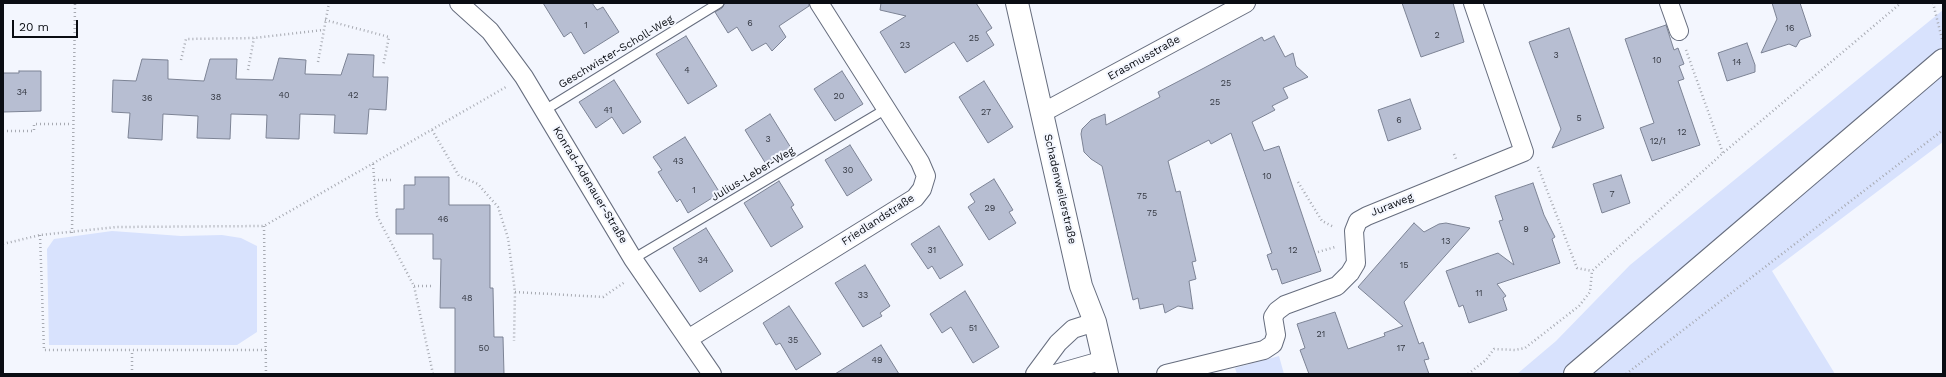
<!DOCTYPE html>
<meta charset="utf-8">
<style>
body{margin:0}
#map{position:relative;width:1946px;height:377px;overflow:hidden;background:#f3f6fe;font-family:"Work Sans",sans-serif}
canvas{display:block}
.frame{position:absolute;inset:0;border:4px solid #0a0d13;pointer-events:none}
.scale{position:absolute;left:12px;top:20px;width:66px;height:18px;box-sizing:border-box;border:2px solid #0a0d13;border-top:0;padding-left:5px;font-size:12px;line-height:14px;white-space:nowrap;color:#0a0d13;-webkit-text-stroke:3px #f3f6fe;paint-order:stroke}
</style>
<div id="map">
<canvas width="1946" height="377"></canvas>
<div class="frame"></div>
<div class="scale">20 m</div>
</div>
<script>
const context = document.querySelector('canvas').getContext('2d');
context.lineJoin = 'round';
function paint(path, color) {
  context.fillStyle = color;
  context.fill(path, 'evenodd');
}
function poly(rows) {
  const path = new Path2D();
  for (const r of rows) {
    path.moveTo(r[0], r[1]);
    for (let i = 2; i < r.length; i += 2) path.lineTo(r[i], r[i + 1]);
  }
  return path;
}
function strokePath(path, color, width, dash) {
  context.strokeStyle = color;
  context.lineWidth = width;
  context.lineCap = dash ? 'butt' : 'round';
  context.setLineDash(dash || []);
  context.stroke(path);
}
function label(font, color, halo, rows, align = 'center') {
  context.font = font + ' "Work Sans",sans-serif';
  context.lineWidth = 4;
  context.setLineDash([]);
  context.textBaseline = 'middle';
  context.strokeStyle = halo;
  context.fillStyle = color;
  for (const [text, x, y, turn = 0] of rows) {
    context.save();
    context.translate(x, y);
    context.rotate((+turn || 0) * Math.PI / 180);
    context.textAlign = isNaN(turn) ? turn : align;
    if (halo) context.strokeText(text, 0, 0);
    context.fillText(text, 0, 0);
    context.restore();
  }
}
const green = poly([
 [1943,10,1943,142,1772,271,1835,374,1517,374,1556,341,1630,265],
 [112,231,181,236,222,235,241,238,257,246,257,332,237,345,49,345,47,249,54,239],
 [1279,356,1284,374,1237,374,1235,368]
]);
const building = poly([
 [543,3,592,3,597,10,603,7,619,32,584,54,571,32,564,37,543,3],
 [725,3,809,3,809,6,779,26,786,37,772,51,766,43,752,51,737,27,728,33,715,12,722,8,725,3],
 [881,3,976,3,992,28,986,32,994,45,967,62,954,42,905,73,880,32,906,16,880,10,881,3],
 [1402,3,1453,3,1464,42,1421,57,1402,3],
 [1772,3,1800,3,1811,36,1800,40,1796,47,1789,44,1761,53,1777,19,1772,3],
 [1666,25,1674,50,1678,48,1684,64,1679,66,1684,79,1678,81,1700,145,1652,161,1640,128,1654,123,1625,39,1666,25],
 [1569,28,1604,128,1552,148,1561,129,1529,42,1569,28],
 [686,36,717,86,688,104,656,54,686,36],
 [1274,36,1285,57,1293,53,1296,66,1308,77,1283,88,1288,98,1272,106,1275,110,1252,122,1264,151,1279,146,1321,271,1282,284,1277,269,1272,270,1267,255,1272,253,1231,133,1211,144,1209,140,1168,161,1176,192,1180,191,1196,261,1192,262,1196,279,1189,281,1193,309,1178,306,1165,313,1163,304,1140,309,1138,298,1133,300,1102,166,1091,159,1084,152,1081,134,1082,129,1091,120,1105,114,1106,125,1160,97,1158,92,1204,68,1262,37,1264,41,1274,36],
 [1747,43,1755,65,1755,72,1727,81,1718,53,1747,43],
 [348,54,374,55,373,77,388,77,386,110,369,109,367,134,334,133,335,115,300,114,299,139,266,138,267,115,231,114,230,139,197,138,198,116,163,114,162,140,128,138,130,113,112,112,113,80,136,81,142,59,168,60,168,79,204,81,210,59,237,59,236,79,273,80,279,58,306,60,305,74,341,75,348,54],
 [19,71,41,71,41,111,3,112,3,73,19,73,19,71],
 [842,71,863,104,835,121,814,89,842,71],
 [614,80,641,122,623,134,612,117,596,128,579,102,614,80],
 [984,81,1013,127,988,143,959,97,984,81],
 [1410,99,1421,129,1388,141,1378,110,1410,99],
 [770,114,791,148,766,164,745,130,770,114],
 [685,137,720,193,688,213,680,199,677,202,658,172,662,170,653,157,685,137],
 [850,145,872,180,847,196,825,160,850,145],
 [1621,175,1630,203,1602,213,1593,184,1621,175],
 [415,177,449,177,449,205,490,205,490,288,493,288,494,337,503,337,504,374,455,374,455,308,440,308,441,259,433,259,433,234,396,234,396,209,404,209,404,185,415,185,415,177],
 [994,179,1013,210,1009,212,1016,223,989,240,968,207,975,202,970,194,994,179],
 [779,181,794,205,791,207,803,227,771,247,744,203,779,181],
 [1533,183,1544,215,1555,237,1552,239,1560,263,1497,284,1506,296,1503,298,1507,310,1469,323,1463,305,1459,307,1446,271,1498,253,1514,265,1499,221,1503,220,1495,196,1533,183],
 [1414,223,1424,232,1439,224,1446,223,1470,228,1404,302,1419,344,1423,342,1429,359,1424,360,1429,374,1309,374,1300,350,1305,348,1297,324,1335,312,1348,349,1385,336,1384,333,1403,326,1358,287,1414,223],
 [939,226,963,265,940,279,932,266,928,269,911,244,939,226],
 [706,228,733,271,700,292,673,248,706,228],
 [865,265,890,306,880,313,882,316,863,327,835,283,865,265],
 [965,291,999,347,973,363,951,327,942,333,930,314,965,291],
 [789,306,821,354,796,370,780,343,776,345,763,323,789,306],
 [881,345,899,374,835,374,881,345]
]);
const path = poly([
 [1933,3,1942,39],
 [325,20,389,37,383,66],
 [1686,50,1723,153],
 [181,60,186,39,254,38,323,30],
 [318,62,329,3],
 [248,70,254,38],
 [432,130,459,176,478,184,498,207,508,238,515,292,514,341],
 [3,131,34,131,34,124,72,124],
 [1454,154,1456,159],
 [373,164,377,216,414,286,433,374],
 [1538,167,1577,268,1592,271],
 [374,180,392,180],
 [1298,182,1322,221,1334,227],
 [264,226,266,374],
 [72,233,75,3],
 [40,235,44,350,266,350],
 [3,244,40,235,117,227,264,226,506,87],
 [1318,252,1335,247],
 [414,286,433,286],
 [515,292,603,297,625,282],
 [132,374,132,351],
 [1468,374,1486,360,1494,349,1515,350,1525,348,1579,306,1590,292,1592,271,1723,153,1901,3],
 [1626,374,1943,130]
]);
const lane = poly([
 [545,110,719,3],
 [633,259,886,109]
]);
const street = poly([
 [459,3,490,31,524,77,633,259,712,374],
 [1669,3,1679,31],
 [1042,113,1246,3],
 [688,339,915,198,922,189,926,176,920,162,819,3],
 [1035,374,1058,343,1073,329,1095,322],
 [1055,374,1104,360],
 [1166,374,1264,350,1273,344,1276,335,1273,317,1277,311,1285,305,1337,286,1350,273,1356,263,1354,231,1358,221,1367,216,1524,152,1473,3]
]);
const secondary = poly([
 [1017,3,1081,286,1095,322,1107,374],
 [1575,374,1943,60]
]);
const numberNames = [
 ["6",750,23],
 ["1",586,25],
 ["16",1790,28],
 ["2",1437,35],
 ["25",974,38],
 ["23",905,45],
 ["3",1556,55],
 ["10",1657,60],
 ["14",1737,62],
 ["4",687,70],
 ["25",1226,83],
 ["34",22,92],
 ["40",284,95],
 ["42",353,95],
 ["20",839,96],
 ["38",216,97],
 ["36",147,98],
 ["25",1215,102],
 ["41",608,110],
 ["27",986,112],
 ["5",1579,118],
 ["6",1399,120],
 ["12",1682,132],
 ["3",768,139],
 ["12/1",1658,141],
 ["43",678,161],
 ["30",848,170],
 ["10",1267,176],
 ["1",694,190],
 ["7",1612,194],
 ["75",1142,196],
 ["29",990,208],
 ["75",1152,213],
 ["46",443,219],
 ["9",1526,229],
 ["13",1446,241],
 ["31",932,250],
 ["12",1293,250],
 ["34",703,260],
 ["15",1404,265],
 ["11",1479,293],
 ["33",863,295],
 ["48",467,298],
 ["51",973,328],
 ["21",1321,334],
 ["35",793,340],
 ["50",484,348],
 ["17",1401,348],
 ["49",877,360]
];
const streetNames = [
 ["Geschwister-Scholl-Weg",616,52,-31],
 ["Erasmusstraße",1144,58,-29],
 ["Julius-Leber-Weg",753,174,-31],
 ["Konrad-Adenauer-Straße",590,185,59],
 ["Schadenweilerstraße",1060,189,77],
 ["Juraweg",1392,205,-22],
 ["Friedlandstraße",878,220,-33]
];
paint(green, '#d8e2fd');
paint(building, '#b7bed2');
strokePath(building, '#7c8395', 1);
strokePath(lane, '#666d7e', 11);
strokePath(street, '#666d7e', 20);
strokePath(secondary, '#666d7e', 24);
strokePath(path, '#a7aab2', 2.5, [1, 3]);
strokePath(lane, '#fff', 9);
strokePath(street, '#fff', 18);
strokePath(secondary, '#fff', 22);
label('9px', '#353943', null, numberNames);
label('11px', '#0a0d13', '#f3f6fe', streetNames);
</script>
